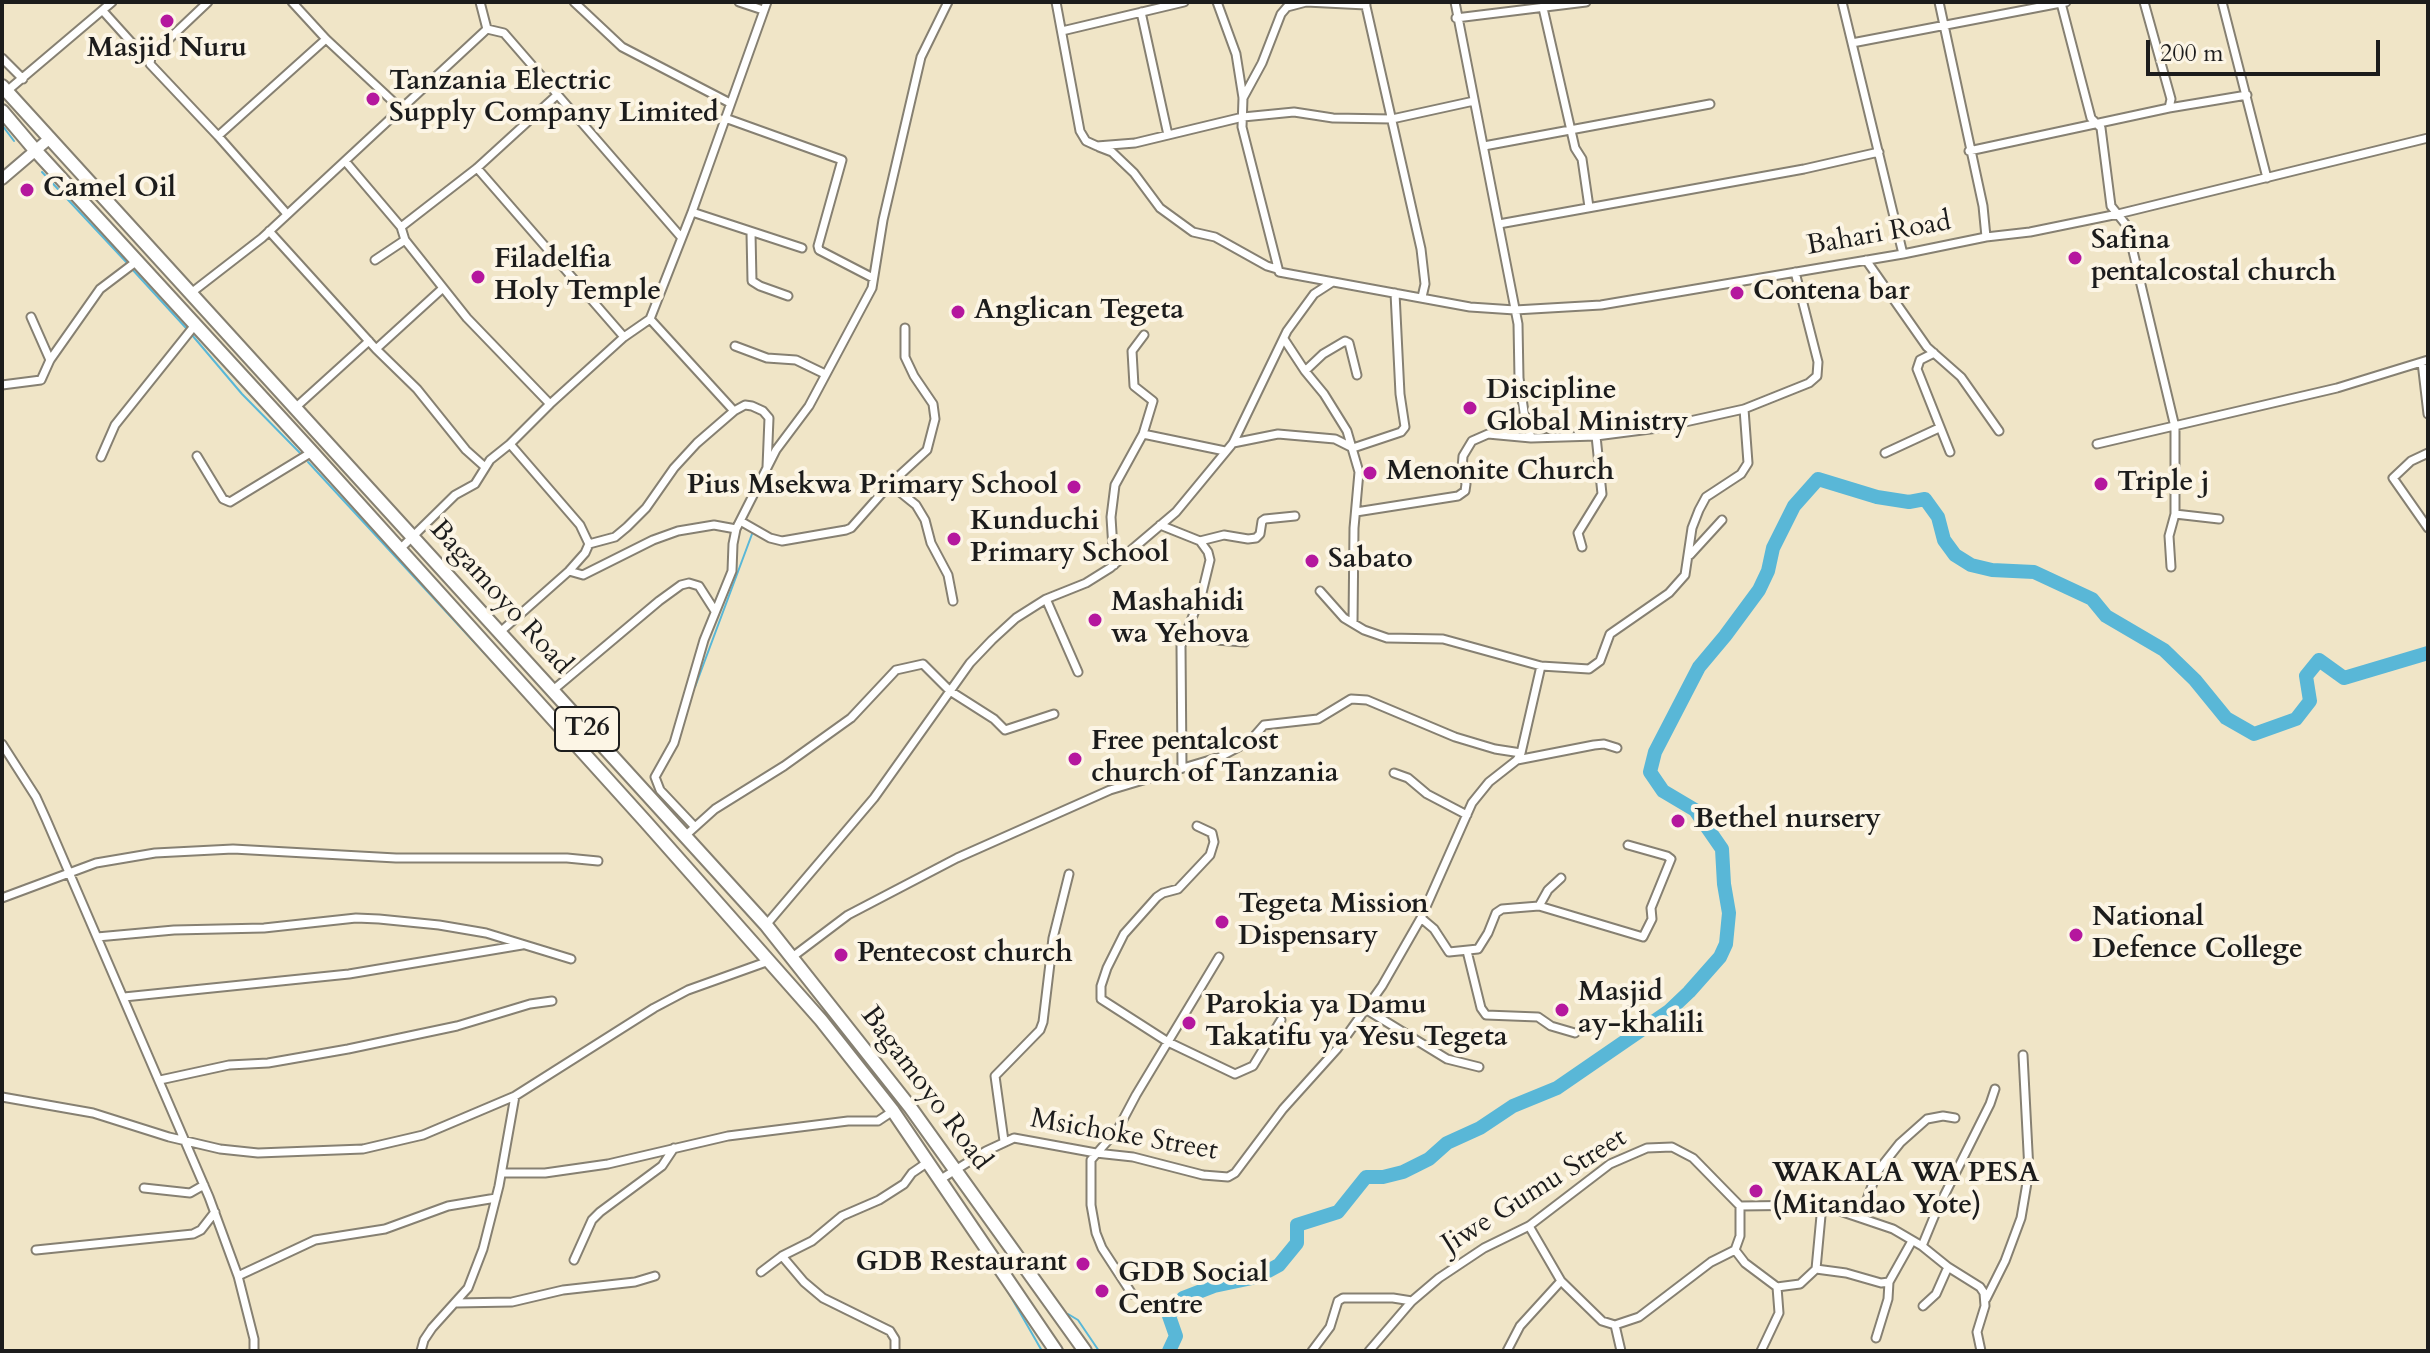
<!DOCTYPE html>
<style>
body{margin:0}
#map{position:relative;width:2430px;height:1353px;overflow:hidden;background:#f0e5c7;font-family:Cardo,serif}
canvas{display:block}
.frame{position:absolute;inset:0;border:4px solid #1c1c1c;pointer-events:none}
.scale{position:absolute;left:2146px;top:40px;width:234px;height:36px;box-sizing:border-box;border:4px solid #1c1c1c;border-top:0;padding-left:10px;font-size:24px;line-height:28px;white-space:nowrap;color:#1c1c1c;-webkit-text-stroke:6px #fcf5e5;paint-order:stroke}
</style>
<div id="map">
<canvas width="2430" height="1353"></canvas>
<div class="frame"></div>
<div class="scale">200 m</div>
</div>
<script>
const context = document.querySelector('canvas').getContext('2d');
context.lineJoin = 'round';
function poly(rows) {
  const path = new Path2D();
  for (const r of rows) {
    path.moveTo(r[0], r[1]);
    for (let i = 2; i < r.length; i += 2) path.lineTo(r[i], r[i + 1]);
  }
  return path;
}
function strokePath(path, color, width, dash) {
  context.strokeStyle = color;
  context.lineWidth = width;
  context.lineCap = dash ? 'butt' : 'round';
  context.setLineDash(dash || []);
  context.stroke(path);
}
function label(font, color, halo, rows, align = 'center') {
  context.font = font + ' Cardo,serif';
  context.lineWidth = 8;
  context.setLineDash([]);
  context.textBaseline = 'middle';
  context.strokeStyle = halo;
  context.fillStyle = color;
  for (const [text, x, y, turn = 0] of rows) {
    context.save();
    context.translate(x, y);
    context.rotate((+turn || 0) * Math.PI / 180);
    context.textAlign = isNaN(turn) ? turn : align;
    if (halo) context.strokeText(text, 0, 0);
    context.fillText(text, 0, 0);
    context.restore();
  }
}
const stream = poly([
 [2,125,14,141],
 [42,172,128,264],
 [131,268,186,328],
 [192,335,242,394,301,454],
 [308,462,535,708],
 [695,687,752,534],
 [1003,1283,1042,1351],
 [1068,1314,1078,1320,1099,1351]
]);
const river = poly([
 [1169,1351,1176,1336,1169,1316,1183,1298,1214,1286,1257,1277,1279,1265,1297,1243,1297,1225,1338,1212,1366,1177,1383,1177,1403,1172,1429,1159,1447,1143,1480,1128,1513,1106,1557,1088,1669,1011,1689,992,1720,957,1726,944,1729,913,1724,884,1722,849,1695,810,1663,791,1650,772,1655,752,1699,667,1725,636,1759,590,1768,571,1773,548,1794,506,1818,479,1877,497,1909,502,1925,499,1938,517,1944,540,1955,555,1971,565,1992,570,2034,572,2092,599,2106,616,2164,650,2195,680,2226,718,2254,734,2296,719,2310,701,2306,676,2319,660,2344,678,2428,653]
]);
const minor = poly([
 [208,2,151,56,150,64,218,136,287,214],
 [292,2,326,39,401,109],
 [480,2,487,29],
 [574,2,622,47,730,103],
 [739,2,763,10],
 [1056,2,1080,131,1086,141,1097,146,1135,143,1243,117,1294,112,1333,118,1392,119,1474,101],
 [1217,2,1236,54,1243,98,1242,127,1279,272,1470,307,1515,310,1601,305,1903,254,1986,237,2030,232,2118,214,2428,138],
 [1365,2,1421,249,1425,284,1422,297],
 [1842,2,1903,254],
 [1939,2,1983,206,1986,237],
 [2144,2,2171,99,2169,108],
 [2222,2,2267,178],
 [2061,3,2091,118,2101,128,2111,206,2127,226,2175,427,2175,514,2169,536,2171,567],
 [1543,8,1575,148,1582,159,1589,207],
 [103,11,149,62],
 [1141,12,1168,135],
 [1456,18,1586,2],
 [1062,31,1184,2],
 [1852,43,2066,2],
 [2,58,23,79],
 [7,91,112,2],
 [1243,98,1262,63,1281,14,1287,7,1306,2,1366,5],
 [725,118,842,160,818,246,819,250,873,278],
 [218,136,326,39],
 [1484,146,1710,104],
 [1099,147,1112,152,1134,173,1160,208,1193,232,1215,237,1267,266,1277,269],
 [1969,151,2169,108,2247,95],
 [345,161,401,227],
 [477,168,624,337],
 [692,212,802,248],
 [1499,224,1804,169,1879,152],
 [269,231,376,349,417,389,466,450,485,467],
 [751,233,752,281,760,286,788,296],
 [375,260,405,240],
 [1866,260,1927,347,1961,377,1999,431],
 [191,293,262,238,487,29,504,33,681,237],
 [31,317,50,360],
 [1284,339,1305,371,1323,354,1345,341,1349,343,1357,375],
 [735,346,767,358,796,360,825,374],
 [376,349,443,288],
 [1934,353,1920,360,1917,369,1950,452],
 [2422,362,2428,414],
 [1305,371,1324,394,1347,431,1359,472,1354,528,1353,623],
 [2,385,41,380,50,360,100,289,137,261],
 [550,404,467,318,405,240,401,227,477,168,557,95],
 [295,408,369,341],
 [734,411,745,405,752,406,763,411,769,418,767,467],
 [1143,434,1225,451],
 [1531,438,1596,436,1658,428,1744,409,1809,383,1817,376,1818,362,1795,272],
 [1233,443,1278,434,1335,439,1353,448,1401,432,1405,427,1400,394,1395,293],
 [2097,444,2337,388,2428,360],
 [1885,453,1939,428],
 [2428,453,2411,461,2393,478,2428,528],
 [197,456,223,499,230,502,312,452],
 [101,457,115,425,195,325],
 [890,484,916,505,925,520,931,543,948,575,953,601],
 [1356,512,1458,496,1465,491,1466,484,1462,468,1463,456,1472,441,1488,434,1531,438,1524,412,1519,378,1518,324,1455,2],
 [2175,514,2219,519],
 [742,522,770,538,782,541,846,530,851,528,890,484,927,450,935,419,933,404,914,376,905,357,905,328],
 [1160,525,1200,541,1224,535,1248,539,1256,538,1260,534,1262,521,1265,519,1295,516],
 [589,544,615,537,627,527,646,508,674,468,697,443,734,411,650,319],
 [1582,547,1578,533,1602,494,1596,436],
 [399,550,455,495,475,484,490,460,510,444,550,404,624,337,650,319,692,212,767,2],
 [1690,555,1722,520],
 [1114,565,1111,517,1115,485,1143,434,1153,401,1134,386,1132,351,1144,335],
 [569,571,583,575,653,540,678,531,714,525,736,529],
 [1320,591,1344,618,1364,630,1387,638,1443,639,1541,666,1589,669,1600,661,1610,634,1669,593,1685,575,1692,528,1699,510,1706,497,1741,474,1748,463,1744,409],
 [1046,599,1078,672],
 [1187,630,1215,640,1245,642],
 [499,633,569,571,585,553,589,544,580,525,510,444],
 [552,691,659,601,681,585,689,583,699,586,715,611],
 [2,744,36,797,46,819,209,1197,238,1276,254,1339,254,1351],
 [1517,760,1594,745,1604,744,1617,748],
 [1182,767,1181,646,1202,593,1210,560,1208,552,1200,541],
 [1394,773,1408,778,1427,794,1467,815],
 [694,826,660,790,655,777,674,743,704,640,732,571,733,544,736,529,776,450,809,406,872,288,883,220,921,57,948,2],
 [1197,826,1212,833,1214,842,1210,855,1178,889,1163,893,1157,897,1124,934,1107,968,1101,986,1101,999,1168,1042,1235,1074,1253,1066,1281,1020],
 [685,836,715,809,784,766,851,718,896,670,923,664,950,691,994,719,1005,730,1054,714],
 [2,898,96,863,155,853,233,849,396,858,567,858,598,861],
 [1539,906,1548,890,1561,878],
 [1421,918,1434,929,1449,952,1478,949,1488,933,1496,913,1502,909,1514,908,1539,906,1643,937,1652,919,1651,908,1671,859,1667,856,1628,845],
 [766,925,874,798,970,663,992,640,1016,618,1046,599,1086,583,1110,568,1176,512,1233,443,1287,331,1314,294,1331,283],
 [97,937,174,930,264,928,356,918,379,919,439,925,486,933,571,959],
 [1467,951,1481,1008,1486,1015,1538,1017,1551,1026,1575,1033],
 [791,958,848,915,957,858,1110,790,1220,757,1250,741,1264,725,1318,719,1351,699,1367,700,1455,737,1495,749,1521,753],
 [124,997,349,974,522,945],
 [1367,1010,1447,1059,1479,1067],
 [160,1080,229,1065,268,1063,348,1049,457,1026,530,1004,552,1001],
 [2,1097,93,1113,169,1137,220,1149,258,1153,363,1149,423,1135,515,1096,654,1008,688,990,769,961],
 [1004,1141,995,1076,1040,1030,1043,1022,1053,938,1069,874],
 [502,1173,545,1173,608,1164,728,1136,848,1121,878,1121,893,1111],
 [941,1179,986,1151,1014,1138,1096,1153,1133,1157,1203,1175,1228,1177,1235,1173,1283,1109,1337,1049,1382,986,1421,918,1472,803,1489,782,1517,760,1521,753,1541,666],
 [144,1188,190,1193,204,1185],
 [1861,1216,1877,1172,1900,1143,1927,1119,1943,1116,1955,1118],
 [1529,1226,1561,1281,1602,1321,1615,1325,1639,1317,1711,1262,1735,1250,1740,1236,1740,1206],
 [1922,1246,1936,1212,1990,1104,1995,1089],
 [36,1250,193,1234,201,1230,215,1212],
 [1735,1250,1745,1263,1777,1287,1779,1313,1761,1351],
 [782,1256,804,1282,823,1298,890,1331,895,1339,895,1351],
 [574,1260,592,1220,600,1212,662,1166,674,1148],
 [1816,1269,1846,1273,1881,1283,1889,1282,1912,1241],
 [761,1272,782,1256,812,1241,842,1216,879,1200,904,1184,912,1173,928,1162],
 [238,1276,315,1240,385,1229,448,1206,496,1198],
 [1777,1287,1800,1284,1816,1269,1822,1205],
 [1132,1294,1102,1248,1096,1233,1091,1205,1091,1160,1118,1129,1136,1095,1219,957],
 [1986,1299,2005,1261,2021,1218,2029,1171,2023,1055],
 [456,1303,512,1302,563,1290,635,1282,655,1276],
 [1923,1306,1936,1294,1948,1267],
 [1615,1325,1621,1351],
 [1876,1338,1888,1299,1889,1282],
 [421,1351,424,1340,432,1328,468,1288,483,1249,499,1186,515,1096],
 [1312,1351,1330,1327,1338,1301,1343,1298,1393,1298,1412,1301],
 [1369,1351,1412,1301,1439,1278,1484,1248,1529,1226,1610,1164,1647,1148,1672,1147,1693,1158,1740,1206,1822,1205,1893,1229,1922,1246,1948,1267,1980,1287,1984,1293,1985,1306,1977,1332,1981,1351],
 [1507,1351,1520,1326,1561,1281]
]);
const secondary = poly([
 [2,179,50,138]
]);
const trunk = poly([
 [2,86,766,925,910,1107,1085,1351],
 [2,111,35,150,312,452,645,821,821,1020,893,1111,1056,1351]
]);
const markers = [
 [167,21,8,"#b5179e"],
 [373,99,8,"#b5179e"],
 [27,190,8,"#b5179e"],
 [2075,258,8,"#b5179e"],
 [478,277,8,"#b5179e"],
 [1737,293,8,"#b5179e"],
 [958,312,8,"#b5179e"],
 [1470,408,8,"#b5179e"],
 [1370,473,8,"#b5179e"],
 [2101,484,8,"#b5179e"],
 [1074,487,8,"#b5179e"],
 [954,539,8,"#b5179e"],
 [1312,561,8,"#b5179e"],
 [1095,620,8,"#b5179e"],
 [1075,759,8,"#b5179e"],
 [1678,821,8,"#b5179e"],
 [1222,922,8,"#b5179e"],
 [2076,935,8,"#b5179e"],
 [841,955,8,"#b5179e"],
 [1562,1010,8,"#b5179e"],
 [1189,1023,8,"#b5179e"],
 [1756,1191,8,"#b5179e"],
 [1083,1264,8,"#b5179e"],
 [1102,1291,8,"#b5179e"]
];
const shields = [
 [587,729,64]
];
const shieldNames = [
 ["T26",587,729]
];
const poiNames = [
 ["Masjid Nuru",167,50,"center"],
 ["Tanzania Electric",389,83],
 ["Supply Company Limited",389,115],
 ["Camel Oil",43,190],
 ["Safina",2091,242],
 ["pentalcostal church",2091,274],
 ["Filadelfia",494,261],
 ["Holy Temple",494,293],
 ["Contena bar",1753,293],
 ["Anglican Tegeta",974,312],
 ["Discipline",1486,392],
 ["Global Ministry",1486,424],
 ["Menonite Church",1386,473],
 ["Triple j",2117,484],
 ["Pius Msekwa Primary School",1058,487,"right"],
 ["Kunduchi",970,523],
 ["Primary School",970,555],
 ["Sabato",1328,561],
 ["Mashahidi",1111,604],
 ["wa Yehova",1111,636],
 ["Free pentalcost",1091,743],
 ["church of Tanzania",1091,775],
 ["Bethel nursery",1694,821],
 ["Tegeta Mission",1238,906],
 ["Dispensary",1238,938],
 ["National",2092,919],
 ["Defence College",2092,951],
 ["Pentecost church",857,955],
 ["Masjid",1578,994],
 ["ay-khalili",1578,1026],
 ["Parokia ya Damu",1205,1007],
 ["Takatifu ya Yesu Tegeta",1205,1039],
 ["WAKALA WA PESA",1772,1175],
 ["(Mitandao Yote)",1772,1207],
 ["GDB Restaurant",1067,1264,"right"],
 ["GDB Social",1118,1275],
 ["Centre",1118,1307]
];
const streetNames = [
 ["Bahari Road",1879,235,-10],
 ["Bagamoyo Road",500,598,48],
 ["Bagamoyo Road",925,1089,53],
 ["Msichoke Street",1124,1136,10],
 ["Jiwe Gumu Street",1535,1192,-32]
];
strokePath(stream, '#59b7d7', 2);
strokePath(river, '#59b7d7', 14);
strokePath(minor, '#868072', 11);
strokePath(secondary, '#868072', 14);
strokePath(trunk, '#868072', 16);
strokePath(minor, '#fff', 7);
strokePath(secondary, '#fff', 10);
strokePath(trunk, '#fff', 12);
for (const [x, y, r, color] of markers) {
  const dot = new Path2D();
  dot.arc(x, y, r, 0, 2 * Math.PI);
  context.fillStyle = color;
  context.fill(dot);
  strokePath(dot, '#fcf5e5', 3);
}
for (const [x, y, w] of shields) {
  const box = new Path2D();
  box.roundRect(x - w / 2, y - 22, w, 44, 6);
  context.fillStyle = '#fcf5e5';
  context.fill(box);
  strokePath(box, '#1c1c1c', 2);
}
label('bold 26px', '#1c1c1c', null, shieldNames);
label('bold 28px', '#1c1c1c', '#fcf5e5', poiNames, 'left');
label('28px', '#1c1c1c', '#fcf5e5', streetNames);
</script>
